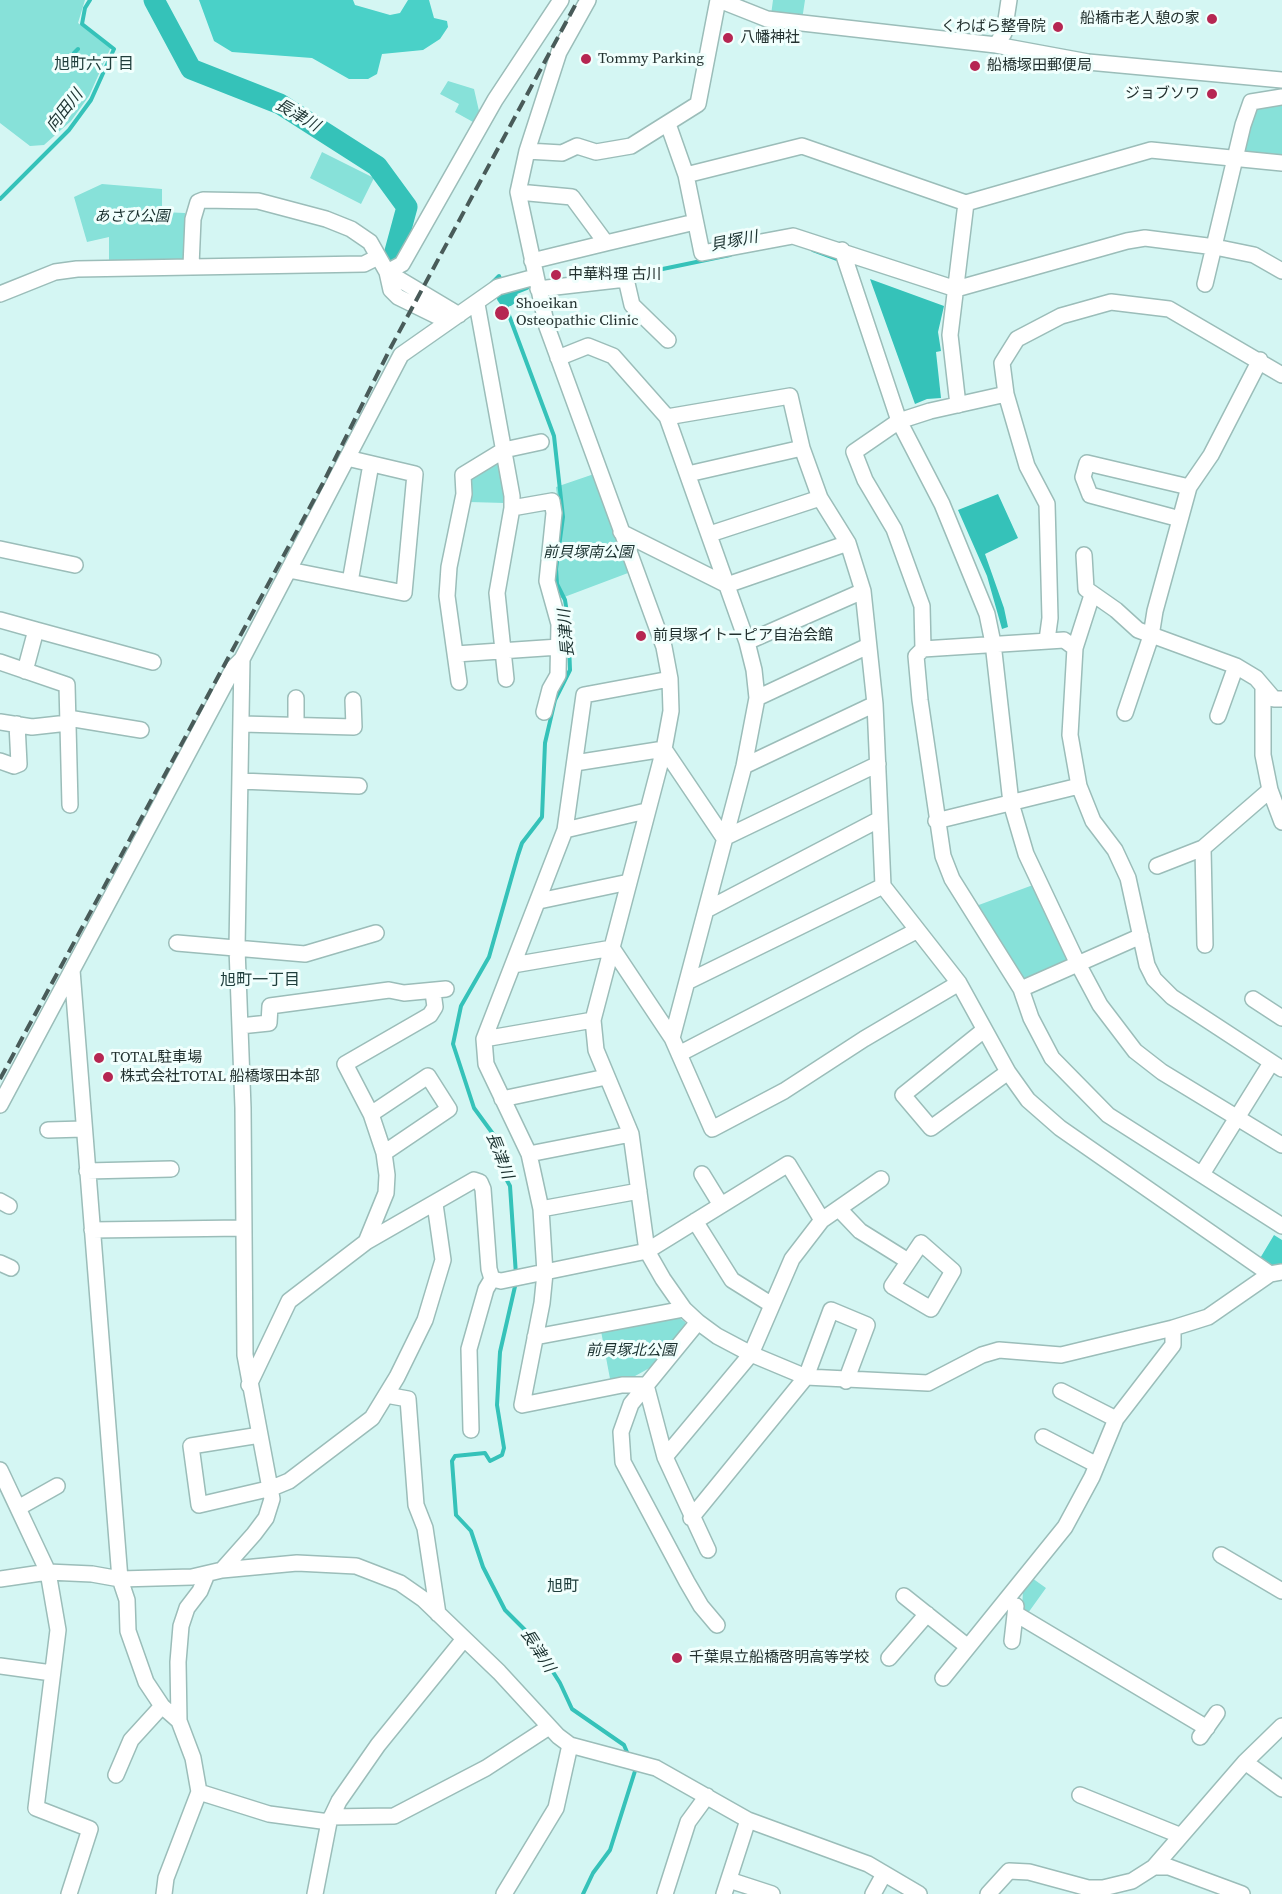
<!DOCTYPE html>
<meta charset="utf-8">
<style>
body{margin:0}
canvas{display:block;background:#d4f6f3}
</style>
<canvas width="1282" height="1894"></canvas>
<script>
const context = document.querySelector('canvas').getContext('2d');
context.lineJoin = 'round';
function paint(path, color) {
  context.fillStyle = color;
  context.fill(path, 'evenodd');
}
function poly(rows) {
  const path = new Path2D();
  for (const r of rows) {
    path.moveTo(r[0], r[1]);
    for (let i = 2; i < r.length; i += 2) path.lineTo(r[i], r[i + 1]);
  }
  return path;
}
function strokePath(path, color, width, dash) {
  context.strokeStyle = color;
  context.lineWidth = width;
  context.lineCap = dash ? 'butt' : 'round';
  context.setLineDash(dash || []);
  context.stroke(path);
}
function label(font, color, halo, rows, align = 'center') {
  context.font = font + ' "Source Serif 4","Noto Sans JP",serif';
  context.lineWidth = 6;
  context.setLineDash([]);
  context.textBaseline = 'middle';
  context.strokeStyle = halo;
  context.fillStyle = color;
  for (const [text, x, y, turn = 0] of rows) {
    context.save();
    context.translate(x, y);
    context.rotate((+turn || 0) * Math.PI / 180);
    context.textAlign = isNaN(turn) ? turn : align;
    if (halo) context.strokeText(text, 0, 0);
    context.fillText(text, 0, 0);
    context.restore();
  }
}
const green = poly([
 [0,0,85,0,78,23,111,47,89,96,71,121,44,145,30,146,0,123],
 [773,0,805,0,802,20,771,15],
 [448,81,474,89,479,111,473,122,455,112,459,104,440,94],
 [1282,101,1282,157,1240,154,1253,104],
 [322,152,374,178,361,204,310,178],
 [102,184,162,189,162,212,185,213,184,260,109,262,109,237,87,242,74,197],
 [494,461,501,464,505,503,469,502,472,476],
 [594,474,628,573,559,599,553,580,559,512,556,487],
 [1033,885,1068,958,1066,965,1021,981,976,906],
 [677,1316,685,1322,686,1326,655,1365,626,1381,611,1384,601,1331],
 [1032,1578,1046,1588,1028,1613,1022,1609,1023,1590]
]);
const forest = poly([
 [199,0,353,0,355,5,390,15,400,13,408,0,429,0,434,18,447,21,448,27,440,39,423,50,382,54,377,74,368,79,349,79,312,58,232,52,214,41],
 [1274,1235,1282,1240,1282,1266,1269,1267,1259,1260]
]);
const water = poly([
 [870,279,944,306,938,332,941,351,936,352,941,398,927,399,915,404],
 [998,494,1018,538,985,554,1004,608,1008,627,1002,629,987,576,958,510]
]);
const stream = poly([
 [74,53,78,49],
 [0,199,69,130,91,100,114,49,82,24,85,8,90,0],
 [813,250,840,260],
 [629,276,730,255],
 [492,283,499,276,501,281],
 [516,1275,510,1186,499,1166,496,1138,474,1108,453,1044,461,1006,489,957,518,855,522,843,542,817,545,743,555,700,570,670,568,619,565,600,557,584,556,569,563,517,554,436,507,310,507,296,527,288],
 [516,1282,500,1352,497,1405,504,1448,502,1455,490,1461,485,1453,455,1456,452,1461,456,1515,471,1531,483,1567,505,1610,529,1634,560,1683,572,1709,624,1745,629,1757],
 [583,1894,593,1873,610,1850,635,1771,633,1766]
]);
const river = poly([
 [154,0,191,69,280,104,377,166,407,207,394,255],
 [507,295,507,296]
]);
const minor = poly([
 [588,0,559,52,527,151,518,192,547,327,664,647,670,679,671,711,664,749,593,1020,596,1050,631,1134,647,1251,663,1279,684,1309,698,1322,717,1336,751,1354,806,1377,928,1383,982,1355,999,1350,1061,1355,1173,1328],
 [719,0,767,19,996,45,1088,62,1282,80],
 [996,45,1004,33,1009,0],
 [668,124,686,175,702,253,793,236,956,289,1127,241,1145,238,1215,247,1254,255,1282,271],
 [527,151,562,153,577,146,596,152,631,146,698,104,718,0],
 [686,175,802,146,966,203,1151,150,1282,163],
 [518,192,572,197,606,243,695,222],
 [842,250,899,421,942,504,987,614,993,643,1011,803,1026,854,1077,962,1100,1005,1135,1051,1162,1072,1282,1145],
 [532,261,606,243],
 [191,266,193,219,198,202,203,200,258,201,326,219,351,229,370,242,387,272,391,290,398,297,447,321],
 [387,272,402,264,495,100,561,0],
 [387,272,459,315],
 [1205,284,1243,125,1251,102,1282,97],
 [538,289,626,279,632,305,668,340],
 [0,294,55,272,77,269,364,264,378,257],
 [477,304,512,496,512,508,497,593,506,679],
 [558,358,588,346,613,356,667,417,747,642,754,670,757,698,744,766,672,1038,712,1129,784,1091,864,1039,959,983],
 [958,405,950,335,966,203],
 [667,417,790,396,802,448,820,498,848,543,863,591,875,704,883,886,959,983,1008,1072,1028,1100,1060,1128,1270,1274],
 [688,474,802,448],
 [512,508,552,501,554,513,547,581,559,624,558,675,550,689,544,712],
 [1180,519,1090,495,1083,477,1087,463,1189,487],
 [621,532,727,585,848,543],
 [710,534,820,498],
 [0,549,75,565],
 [1084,555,1086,589,1116,610,1138,630,1236,666,1256,678,1274,699,1282,699],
 [289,570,404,593,415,474,347,458],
 [350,582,371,464],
 [0,620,36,630],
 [1047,640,1050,618,1047,504,1027,466,1006,394,1002,363,1017,339,1061,316,1111,302,1169,309,1282,375],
 [747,642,863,591],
 [1075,648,1092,595],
 [923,649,922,606,894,529,865,480,854,452,899,421,930,411,1006,394],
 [456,654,559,647],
 [0,662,67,685,70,805],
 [25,671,36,630,153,662],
 [670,679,584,695,565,830,484,1039,486,1064,529,1154,541,1209,545,1273,542,1303,522,1405,622,1385,646,1385,665,1457,708,1550],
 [459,682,447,596,449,567,464,494,463,475,504,450,541,442],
 [1263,688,1263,755,1270,790,1282,822],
 [296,698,296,725],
 [757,698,868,646],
 [1125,713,1151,636,1155,611,1189,487,1211,455,1260,360],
 [1218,716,1236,666],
 [68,718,141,730],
 [0,722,32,727,68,723],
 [242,724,354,727,353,700],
 [0,761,14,766,19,764,17,724],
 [575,763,664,749,724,838,878,764],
 [744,766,875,704],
 [241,781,359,786],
 [936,821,1079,786],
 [565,830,646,811],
 [1203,848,1205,945],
 [1157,866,1203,848,1270,790],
 [539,901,629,882],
 [708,909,880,819],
 [177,943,305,954,376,933],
 [513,965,612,948,672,1038],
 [72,970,120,1579,127,1600,128,1631,146,1682,162,1706,179,1721],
 [687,982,883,886],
 [1021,989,1141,936],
 [1253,999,1282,1018],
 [240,1026,269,1023,270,1006,389,990,404,993,446,989],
 [984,1030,903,1095,931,1128,1008,1072],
 [484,1039,593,1020],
 [679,1054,916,931],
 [1282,1069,1172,997,1154,979,1147,965,1128,878,1115,850,1093,821,1079,786,1070,735,1075,648,1064,640,923,649,916,656,920,700,943,856,952,879,1021,989,1031,1018,1052,1058,1108,1115,1282,1226],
 [502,1099,606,1077],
 [0,1105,234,667,242,659,401,355,498,287,535,277],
 [371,1114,428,1076,449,1109,384,1153],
 [48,1130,83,1129],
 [529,1154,631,1134],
 [87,1171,171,1169],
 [702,1174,721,1205],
 [1202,1174,1271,1063],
 [0,1201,9,1206],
 [541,1209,639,1191],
 [839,1209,860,1231,908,1261],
 [695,1221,732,1280,772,1305],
 [92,1230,243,1228],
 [366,1242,386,1193,387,1175,384,1153,371,1114,345,1064,430,1015,435,1007,433,992],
 [921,1243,953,1271,931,1309,892,1286,921,1243],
 [0,1263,11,1268],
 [698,1322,631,1404,621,1432,623,1462,687,1582,701,1606,717,1625],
 [535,1337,684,1309],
 [249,1385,289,1301,366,1242,474,1180,480,1182,483,1189,489,1269,492,1279,501,1281,647,1251,788,1164,822,1220],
 [1061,1391,1116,1419],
 [386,1395,408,1399,416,1505,425,1528,438,1614],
 [471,1430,469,1349,486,1289,492,1279],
 [260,1435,191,1446,199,1505,272,1488,289,1481,372,1418,397,1377,425,1320,443,1260,435,1204],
 [1043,1437,1097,1465],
 [665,1457,751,1354,792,1259,822,1220,881,1179],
 [0,1470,48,1572,58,1630,36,1808,90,1829,69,1894],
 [18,1508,57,1486],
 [691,1518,806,1377,831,1310,867,1325,846,1381],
 [1221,1555,1282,1591],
 [222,1570,254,1534,266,1518,272,1499,245,1355,243,1108,237,948,242,659],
 [0,1579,48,1572,92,1574,120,1579,192,1577,222,1570,297,1563,356,1566,400,1583,423,1599,499,1672,558,1736,570,1745,656,1768,748,1820,868,1864,919,1894],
 [904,1596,968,1647],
 [1016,1614,1207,1728],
 [1012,1641,1016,1606],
 [889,1658,927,1614],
 [0,1666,52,1673],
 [943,1678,1065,1527,1092,1477,1116,1419,1173,1345,1173,1328,1208,1317,1270,1274,1282,1272],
 [1200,1737,1217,1713],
 [1245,1762,1282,1789],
 [116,1775,131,1740,162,1706],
 [199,1792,269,1814,329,1822],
 [1080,1795,1179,1835],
 [331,1817,394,1816,486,1768,549,1727],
 [1154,1867,1245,1762,1282,1726],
 [729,1880,772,1894],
 [164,1894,166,1878,199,1792,193,1758,179,1721,178,1662,181,1626,187,1608,200,1591,207,1574],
 [315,1894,329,1822,339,1801,378,1745,464,1639],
 [504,1894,556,1808,570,1745],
 [665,1894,688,1822,707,1796],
 [724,1894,748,1820],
 [873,1894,884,1874],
 [988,1894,1009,1871,1029,1872,1088,1888,1103,1888,1132,1881,1154,1867,1169,1867,1242,1894]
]);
const rail = poly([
 [0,1079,323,483,391,347,578,0]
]);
const markers = [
 [1212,19,6,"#b62652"],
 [1058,27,6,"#b62652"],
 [728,38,6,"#b62652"],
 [586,59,6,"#b62652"],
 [975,66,6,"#b62652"],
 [1212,94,6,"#b62652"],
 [556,275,6,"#b62652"],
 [502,313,8,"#b62652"],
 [641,636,6,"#b62652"],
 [99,1058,6,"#b62652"],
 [108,1077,6,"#b62652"],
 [677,1658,6,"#b62652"]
];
const poiNames = [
 ["船橋市老人憩の家",1200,19,"right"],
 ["くわばら整骨院",1046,27,"right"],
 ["八幡神社",740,38],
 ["Tommy Parking",598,59],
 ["船橋塚田郵便局",987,66],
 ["ジョブソワ",1200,94,"right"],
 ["中華料理 古川",568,275],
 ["Shoeikan",516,304],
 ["Osteopathic Clinic",516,321],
 ["前貝塚イトーピア自治会館",653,636],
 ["TOTAL駐車場",111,1058],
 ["株式会社TOTAL 船橋塚田本部",120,1077],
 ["千葉県立船橋啓明高等学校",689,1658]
];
const parkNames = [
 ["あさひ公園",132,217],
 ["前貝塚南公園",588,553],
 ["前貝塚北公園",631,1351]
];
const neighbourhoodNames = [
 ["旭町六丁目",94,65],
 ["旭町一丁目",260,981],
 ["旭町",563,1587]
];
const waterNames = [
 ["向田川",65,111,-52],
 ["長津川",297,116,30],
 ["貝塚川",734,242,-11],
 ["長津川",567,633,-95],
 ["長津川",499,1156,69],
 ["長津川",537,1651,57]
];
paint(green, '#87e1d9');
paint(forest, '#4ad1c8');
paint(water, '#35c2b9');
strokePath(stream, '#35c2b9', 4);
strokePath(river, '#35c2b9', 21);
strokePath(minor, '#9bbdb9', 18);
strokePath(minor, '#fff', 15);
strokePath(rail, '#495b59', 4, [12, 6]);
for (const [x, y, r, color] of markers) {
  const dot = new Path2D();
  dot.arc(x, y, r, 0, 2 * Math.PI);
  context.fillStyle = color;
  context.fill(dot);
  strokePath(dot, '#f1fffd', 2);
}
label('15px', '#23312f', '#f1fffd', poiNames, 'left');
label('italic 15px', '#1a312f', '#f1fffd', parkNames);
label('16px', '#203e3c', '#f1fffd', neighbourhoodNames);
label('italic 16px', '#1b3230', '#f1fffd', waterNames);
</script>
